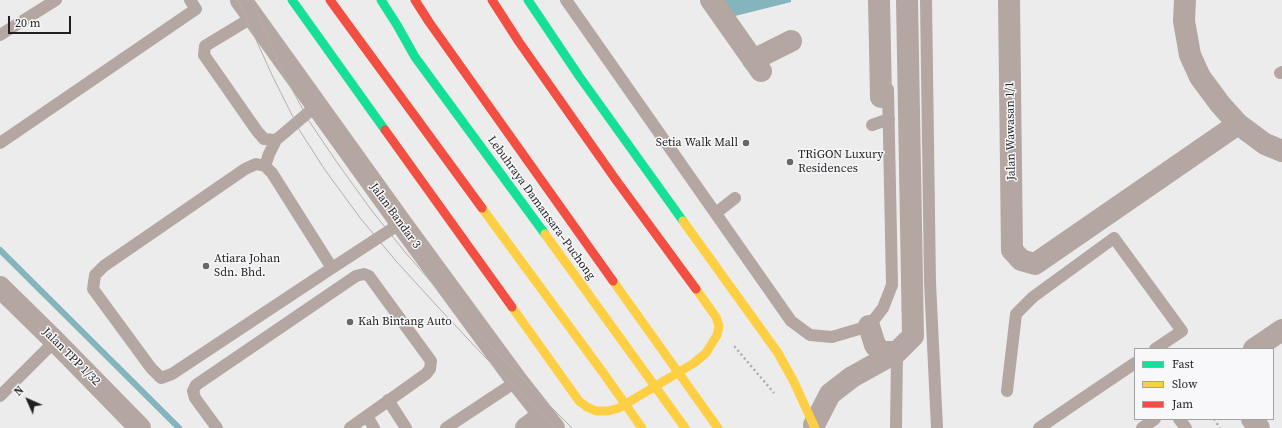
<!DOCTYPE html>
<meta charset="utf-8">
<style>
body{margin:0}
#map{position:relative;width:1282px;height:428px;overflow:hidden;background:#ececed;font-family:"Source Serif 4",serif}
canvas{display:block}
.legend{position:absolute;left:1134px;top:348px;width:140px;height:72px;box-sizing:border-box;background:#f8f8fb;border:1px solid #a1a2a4;margin:0;padding:5px 7px;list-style:none;font-size:12px;color:#1f2021}
.legend li{display:flex;align-items:center;gap:8px;height:20px}
.legend b{width:20px;border:1px solid #a1a2a4}
.north{position:absolute;left:8px;top:380px;width:40px;height:40px;-webkit-text-stroke:3px #f8f8fb;paint-order:stroke;rotate:315deg;font-size:11px;font-weight:700;line-height:16px;text-align:center;color:#1f2021}
.north::after{content:'';display:block;margin:auto;width:14px;height:18px;background:#1f2021;clip-path:polygon(50% 0,100% 100%,50% 72%,0 100%)}
.scale{position:absolute;left:8px;top:16px;width:63px;height:18px;box-sizing:border-box;border:2px solid #1f2021;border-top:0;padding-left:5px;font-size:12px;line-height:14px;white-space:nowrap;color:#1f2021;-webkit-text-stroke:3px #f8f8fb;paint-order:stroke}
</style>
<div id="map">
<canvas width="1282" height="428"></canvas>
<ul class="legend">
<li><b style="height:5px;background:#16e098"></b>Fast</li>
<li><b style="height:5px;background:#ffcf43"></b>Slow</li>
<li><b style="height:5px;background:#f24e42"></b>Jam</li>
</ul>
<div class="north">N</div>
<div class="scale">20 m</div>
</div>
<script>
const context = document.querySelector('canvas').getContext('2d');
context.lineJoin = 'round';
function paint(path, color) {
  context.fillStyle = color;
  context.fill(path, 'evenodd');
}
function poly(rows) {
  const path = new Path2D();
  for (const r of rows) {
    path.moveTo(r[0], r[1]);
    for (let i = 2; i < r.length; i += 2) path.lineTo(r[i], r[i + 1]);
  }
  return path;
}
function strokePath(path, color, width, dash) {
  context.strokeStyle = color;
  context.lineWidth = width;
  context.lineCap = dash ? 'butt' : 'round';
  context.setLineDash(dash || []);
  context.stroke(path);
}
function label(font, color, halo, rows, align = 'center') {
  context.font = font + ' "Source Serif 4",serif';
  context.lineWidth = 3;
  context.setLineDash([]);
  context.textBaseline = 'middle';
  context.strokeStyle = halo;
  context.fillStyle = color;
  for (const [text, x, y, turn = 0] of rows) {
    context.save();
    context.translate(x, y);
    context.rotate((+turn || 0) * Math.PI / 180);
    context.textAlign = isNaN(turn) ? turn : align;
    if (halo) context.strokeText(text, 0, 0);
    context.fillText(text, 0, 0);
    context.restore();
  }
}
const water = poly([
 [723,0,791,0,791,2,735,16]
]);
const stream = poly([
 [0,250,179,428]
]);
const path = poly([
 [734,347,735,347,774,393],
 [1214,419,1220,428]
]);
const lane = poly([
 [566,0,791,321,810,335,832,337,869,326,883,308,892,285,888,89],
 [926,0,930,282,937,428],
 [253,17,205,46,204,55,257,131,264,139,276,140],
 [0,35,56,0],
 [1280,73,1282,72],
 [872,125,889,119],
 [0,143,196,9,190,0],
 [265,166,269,154,276,140,316,106],
 [716,213,735,198],
 [332,268,272,173,265,166,256,164,245,169,104,266,95,275,93,289,151,368,161,378,172,374,332,268,401,223],
 [1007,391,1016,314,1033,297,1114,238,1182,331,1155,349],
 [0,396,55,341],
 [388,400,406,428],
 [367,416,374,428],
 [1179,419,1186,428],
 [217,428,195,398,193,391,196,385,356,276,364,274,369,276,431,361,430,369,426,374,350,428],
 [446,428,517,381],
 [896,428,897,352],
 [1039,428,1135,363],
 [1142,428,1155,419]
]);
const street = poly([
 [241,0,401,223,517,381,554,428],
 [711,0,761,71],
 [879,0,881,97],
 [1009,0,1012,250,1021,260,1035,264,1238,124],
 [1185,0,1184,21,1190,55,1200,77,1220,104,1238,124,1265,144,1282,151],
 [753,60,791,41],
 [0,287,55,341,140,428],
 [869,326,875,345,881,352,897,352],
 [1254,349,1282,330],
 [1252,419,1259,428],
 [814,425,830,394,852,377,897,352,913,336,907,0],
 [526,428,544,415]
]);
const fast = poly([
 [292,0,385,130],
 [381,0,397,25,415,57,545,234],
 [528,0,579,76,683,221]
]);
const slow = poly([
 [482,208,604,374,642,428],
 [683,221,778,353,794,382,815,428],
 [545,234,685,428],
 [613,281,718,428],
 [512,307,579,401,587,407,596,411,608,411,619,408,694,363,706,353,717,335,719,326,716,317,696,289]
]);
const jam = poly([
 [330,0,482,208],
 [415,0,429,22,613,281],
 [492,0,519,42,616,180,696,289],
 [385,130,512,307]
]);
const tram = poly([
 [238,0,272,75,300,131,325,170,361,219,396,261,437,306,482,354,555,428],
 [252,0,280,67,309,121,336,161,372,211,405,252,445,298,491,347,572,428]
]);
const markers = [
 [746,143,4,"#676768"],
 [790,162,4,"#676768"],
 [206,266,4,"#676768"],
 [350,322,4,"#676768"]
];
const streetNames = [
 ["Jalan Wawasan 1/1",1011,131,-91],
 ["Lebuhraya Damansara–Puchong",541,208,54],
 ["Jalan Bandar 3",395,216,54],
 ["Jalan TPP 1/32",71,357,45]
];
const poiNames = [
 ["Setia Walk Mall",738,143,"right"],
 ["TRiGON Luxury",798,155],
 ["Residences",798,169],
 ["Atiara Johan",214,259],
 ["Sdn. Bhd.",214,273],
 ["Kah Bintang Auto",358,322]
];
paint(water, '#84b5bd');
strokePath(stream, '#84b5bd', 6);
strokePath(path, '#b1aba7', 2.5, [2, 3]);
strokePath(lane, '#b4a7a1', 12);
strokePath(street, '#b4a7a1', 22);
strokePath(fast, '#16e098', 9);
strokePath(slow, '#ffcf43', 9);
strokePath(jam, '#f24e42', 9);
strokePath(tram, '#b5aeab', 1);
for (const [x, y, r, color] of markers) {
  const dot = new Path2D();
  dot.arc(x, y, r, 0, 2 * Math.PI);
  context.fillStyle = color;
  context.fill(dot);
  strokePath(dot, '#f8f8fb', 1.5);
}
label('12px', '#1f2021', '#f8f8fb', streetNames);
label('12px', '#1f2021', '#f8f8fb', poiNames, 'left');
</script>
